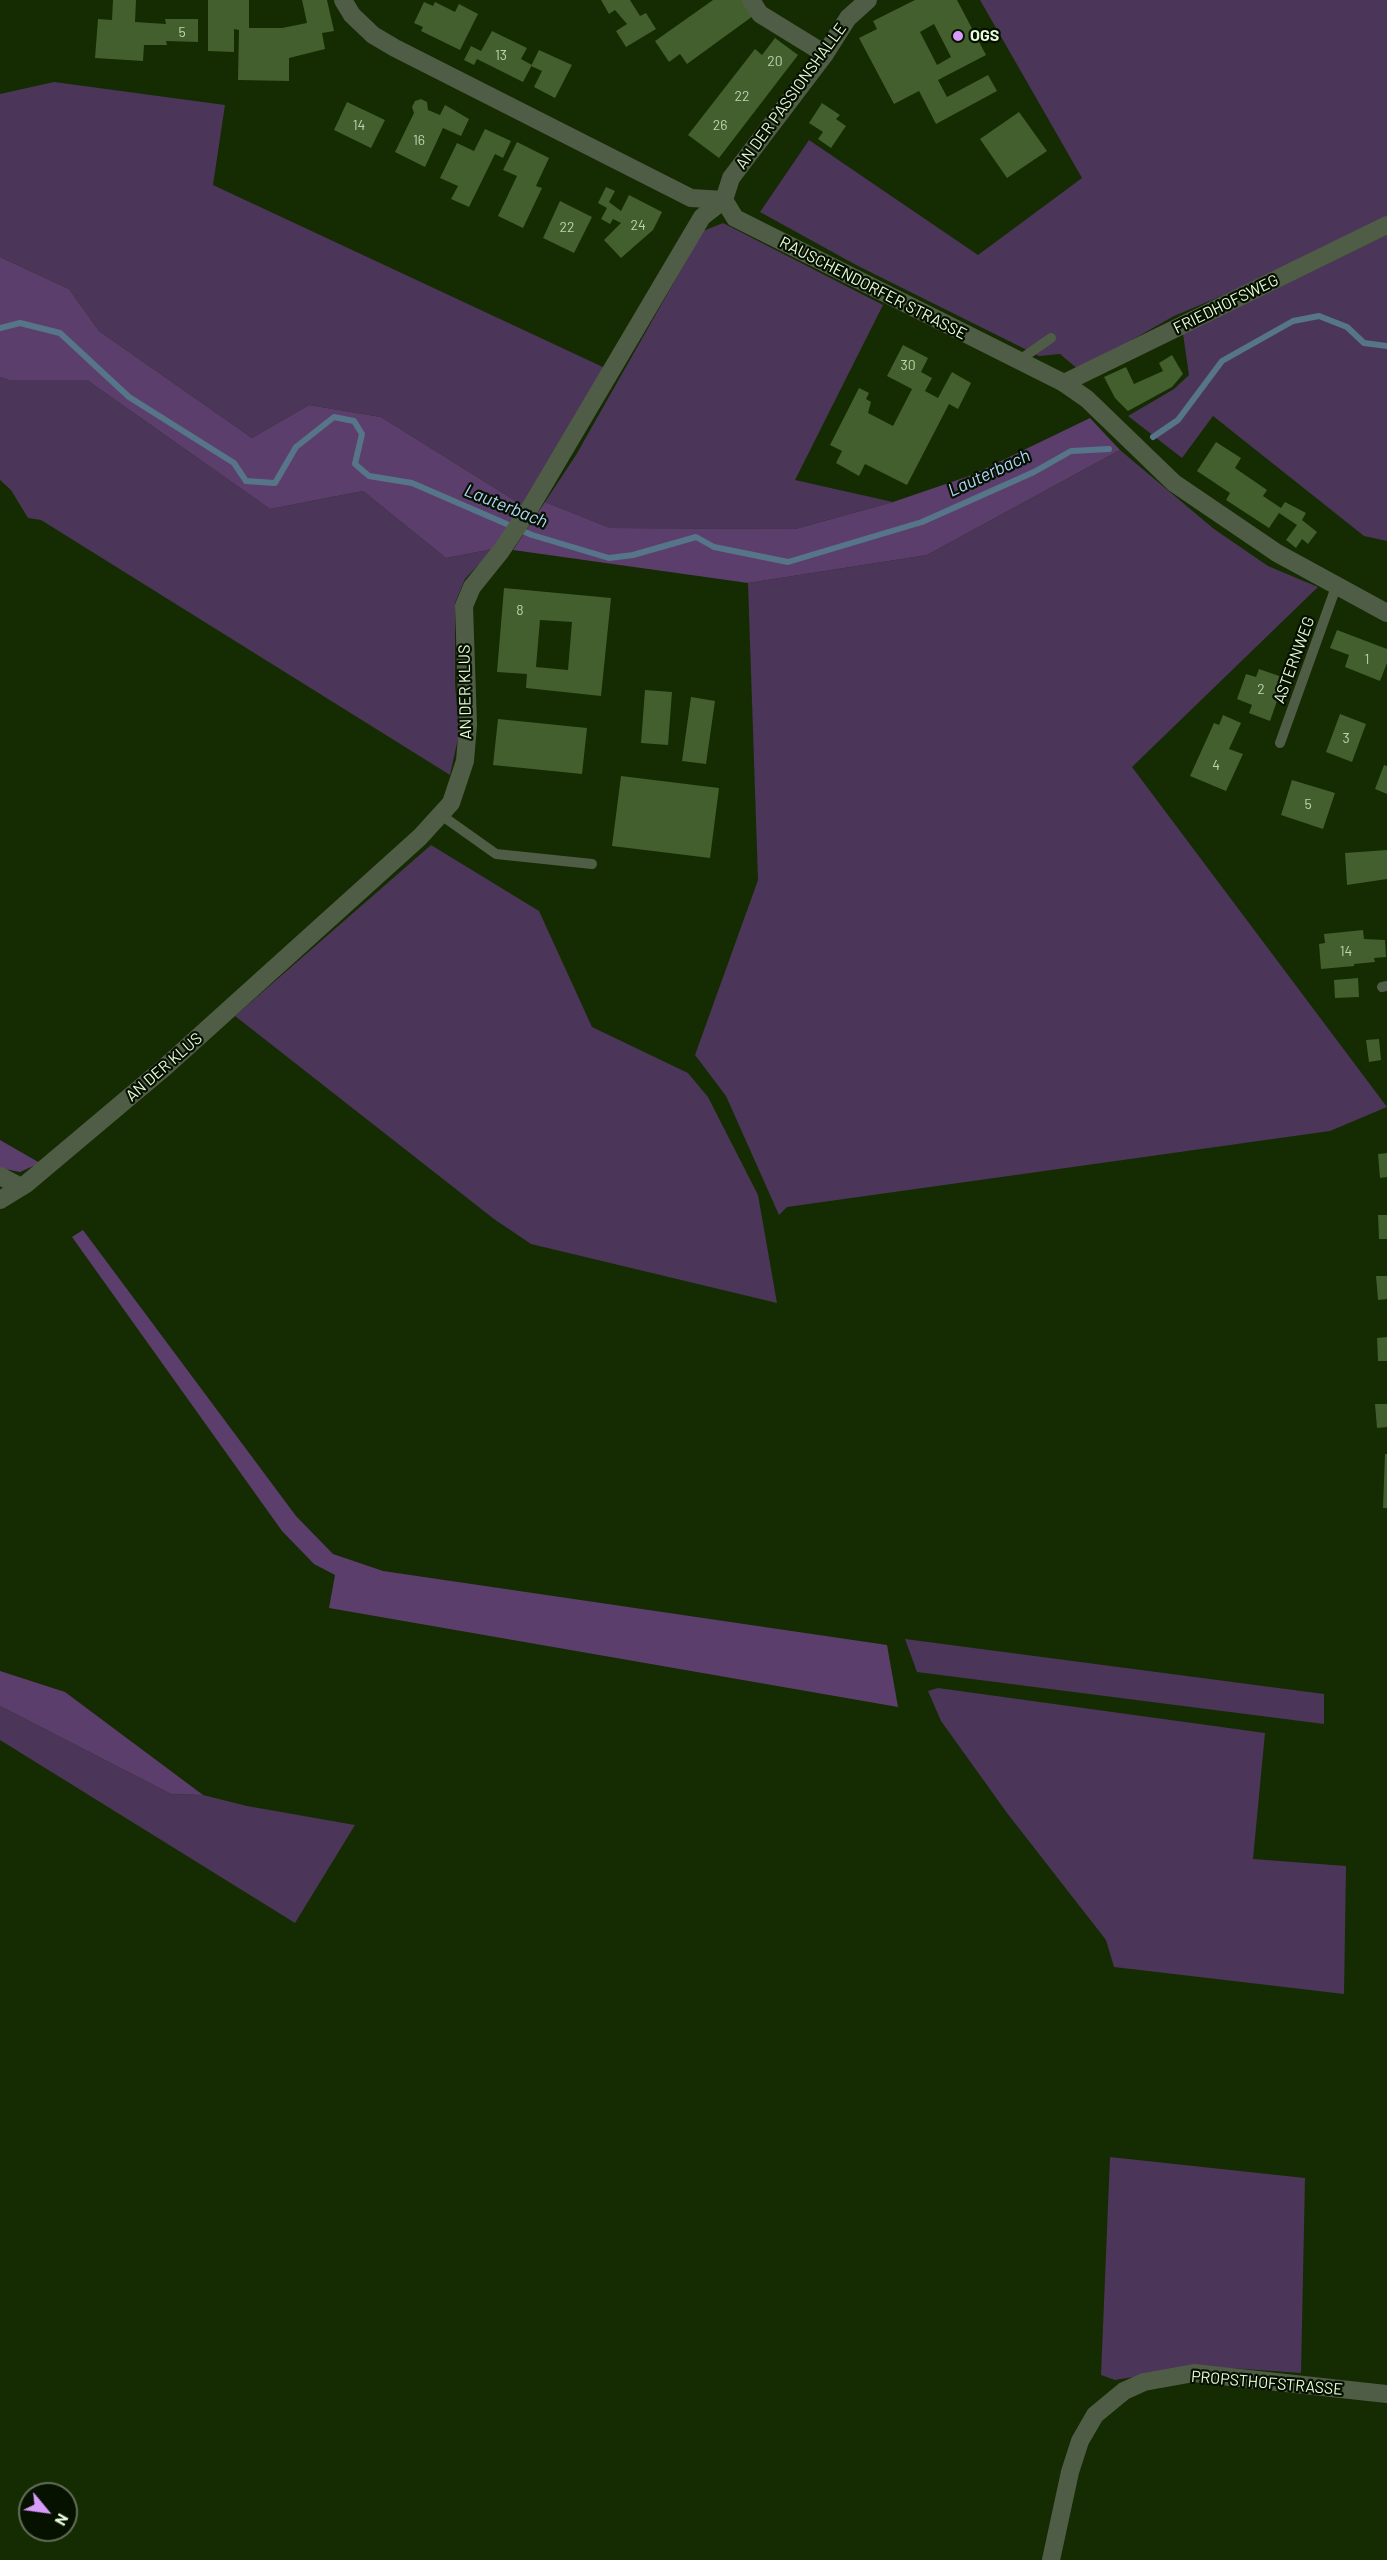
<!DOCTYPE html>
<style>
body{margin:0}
#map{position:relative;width:1387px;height:2560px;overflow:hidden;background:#152b01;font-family:Barlow,sans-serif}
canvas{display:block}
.north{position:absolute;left:18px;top:2482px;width:60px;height:60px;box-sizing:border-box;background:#061100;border:2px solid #606f58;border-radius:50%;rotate:119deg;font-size:16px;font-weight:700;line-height:24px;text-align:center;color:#e8fbdc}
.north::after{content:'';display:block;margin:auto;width:21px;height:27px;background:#d79bf9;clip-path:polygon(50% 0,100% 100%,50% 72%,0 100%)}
</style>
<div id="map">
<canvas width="1387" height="2560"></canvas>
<div class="north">N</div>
</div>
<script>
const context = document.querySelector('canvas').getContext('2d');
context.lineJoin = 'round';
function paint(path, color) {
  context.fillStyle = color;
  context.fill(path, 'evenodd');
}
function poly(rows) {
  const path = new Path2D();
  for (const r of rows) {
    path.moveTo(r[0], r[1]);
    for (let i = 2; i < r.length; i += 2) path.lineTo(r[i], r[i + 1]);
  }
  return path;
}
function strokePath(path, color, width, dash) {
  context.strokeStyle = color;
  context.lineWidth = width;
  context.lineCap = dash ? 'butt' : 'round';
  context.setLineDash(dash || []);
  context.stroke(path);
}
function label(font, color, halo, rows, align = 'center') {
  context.font = font + ' Barlow,sans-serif';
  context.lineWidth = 4.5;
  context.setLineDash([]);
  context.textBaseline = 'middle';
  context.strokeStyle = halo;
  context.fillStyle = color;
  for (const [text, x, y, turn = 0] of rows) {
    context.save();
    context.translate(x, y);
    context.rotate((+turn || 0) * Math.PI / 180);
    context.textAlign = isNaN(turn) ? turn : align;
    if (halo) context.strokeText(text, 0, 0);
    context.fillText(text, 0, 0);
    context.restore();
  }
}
const green = poly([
 [980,0,1387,0,1387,219,1309,259,1174,316,1079,370,1060,354,1039,356,856,265,760,212,809,140,978,255,1082,178],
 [54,82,225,105,213,185,605,368,522,505,381,417,309,405,252,438,99,331,69,289,0,257,0,94],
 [723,223,883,305,795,480,893,502,795,529,610,528,545,502,576,455,703,231],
 [1387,235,1387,541,1364,536,1213,416,1182,458,1128,416,1174,389,1189,375,1183,334],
 [0,377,9,380,87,380,270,509,363,491,446,558,493,549,465,579,455,603,455,683,459,734,450,775,41,520,28,518,11,490,0,480],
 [1120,450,1214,529,1268,566,1318,587,1132,767,1387,1107,1330,1131,787,1207,779,1215,726,1096,695,1055,758,880,748,583,927,555],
 [431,845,539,911,592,1027,688,1073,708,1097,758,1195,777,1303,531,1244,494,1219,235,1016],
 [905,1639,1324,1694,1324,1724,917,1672],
 [938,1688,1265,1733,1253,1859,1346,1866,1344,1994,1114,1967,1106,1940,1007,1813,941,1721,928,1691],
 [0,1706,171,1794,203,1795,247,1806,355,1825,295,1923,0,1740],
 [1110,2157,1305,2178,1301,2373,1201,2366,1115,2380,1101,2375]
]);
const forest = poly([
 [0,257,69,289,99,331,252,438,309,405,381,417,522,505,493,549,446,558,363,491,270,509,87,380,9,380,0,377],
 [1090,418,1120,450,927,555,748,583,513,550,545,502,610,528,795,529,893,502,972,475],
 [0,1140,40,1163,20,1172,0,1168],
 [83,1230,296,1516,333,1554,383,1571,887,1645,898,1707,329,1608,335,1575,314,1564,282,1531,72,1237],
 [0,1671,65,1692,203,1795,171,1794,0,1706]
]);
const stream = poly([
 [0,328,20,323,60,333,129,397,234,463,246,481,275,483,296,447,334,417,354,421,362,434,355,464,369,476,412,483,532,535,609,558,633,555,696,537,714,547,788,562,922,522,1034,472,1071,451,1109,449],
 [1153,437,1178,420,1222,361,1293,321,1319,316,1347,327,1364,343,1387,346]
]);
const building = poly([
 [113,0,136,0,135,22,166,24,165,19,198,19,198,42,166,41,167,45,144,45,143,61,95,58,98,19,112,20],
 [208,0,249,0,249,28,282,28,307,23,302,0,327,0,334,31,322,33,325,49,289,58,289,81,238,80,239,30,234,29,234,52,208,51],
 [601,0,630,0,640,16,646,13,656,29,626,47,616,31,627,24,615,10,609,14],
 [713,0,743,0,753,16,687,64,680,54,669,62,655,41],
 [915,0,957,0,986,55,938,80,947,97,988,75,997,91,936,124,919,91,894,104,859,38,877,29,873,21],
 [934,24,951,57,937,65,920,32],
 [424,2,433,6,435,2,455,12,459,4,478,14,460,50,421,31,423,27,414,23],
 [492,31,527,48,521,59,532,65,523,82,477,59,474,65,464,60,471,46,481,51],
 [775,38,798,55,719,158,688,135,755,49,762,55],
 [539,50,572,65,555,98,534,87,542,71,531,66],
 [421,99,427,102,428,110,440,115,445,105,469,119,461,136,443,128,425,167,395,152,414,113,412,107,415,101],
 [347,102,385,120,371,148,334,130],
 [822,103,840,115,836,119,846,126,831,148,818,139,823,132,809,123],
 [1019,112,1047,151,1007,178,980,139],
 [485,129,511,141,503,158,495,154,469,207,451,199,458,186,440,178,457,143,474,151],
 [517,142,549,158,536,186,542,188,523,228,498,216,517,176,503,170],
 [606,187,615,191,609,202,621,211,629,195,662,212,653,230,621,258,604,240,621,223,613,219,610,224,601,219,607,208,598,203],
 [560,201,592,217,574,253,543,238],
 [903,345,928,358,921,372,932,378,925,391,938,398,952,372,971,383,958,409,949,404,907,485,865,464,859,476,836,463,842,451,830,445,859,388,869,393,866,399,871,402,868,413,893,426,912,389,887,376],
 [1172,355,1183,374,1172,387,1128,411,1115,398,1104,377,1126,367,1134,384,1163,371,1159,363],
 [1216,442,1241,458,1235,468,1267,490,1263,496,1281,508,1285,502,1306,513,1302,520,1317,532,1308,544,1302,539,1296,548,1286,540,1297,525,1279,513,1269,528,1226,500,1230,493,1197,471],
 [504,588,611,598,601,696,526,688,527,674,497,672],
 [540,620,572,622,568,670,536,667],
 [1337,630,1387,649,1387,663,1380,681,1345,667,1349,655,1330,648],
 [1259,669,1285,678,1270,721,1249,713,1252,705,1237,699,1246,674,1256,677],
 [645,690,672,692,668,745,641,743],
 [691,697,715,701,706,764,682,761],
 [1340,714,1366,724,1352,762,1326,752],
 [1223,715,1241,723,1229,749,1243,754,1226,791,1190,776,1214,723,1219,725],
 [498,719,587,728,582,774,493,765],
 [1384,765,1387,766,1387,794,1375,789],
 [621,776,719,788,710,858,612,846],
 [1292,780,1335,793,1323,829,1281,815],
 [1387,850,1387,879,1347,885,1345,853],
 [1363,930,1364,939,1385,940,1386,957,1374,958,1375,962,1354,964,1354,966,1321,969,1319,944,1325,943,1324,934],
 [1358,978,1359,997,1335,998,1334,980],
 [1379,1039,1381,1060,1369,1062,1366,1040],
 [1387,1153,1387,1177,1380,1178,1378,1154],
 [1378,1215,1387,1215,1387,1239,1379,1239],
 [1376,1276,1387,1276,1387,1299,1378,1300],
 [1387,1337,1387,1361,1378,1361,1377,1338],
 [1375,1404,1387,1404,1387,1427,1377,1428],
 [1385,1454,1387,1454,1387,1508,1383,1508]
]);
const service = poly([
 [1018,361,1051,338],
 [1280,743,1336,587],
 [441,815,496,854,592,864],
 [1382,987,1387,986]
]);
const minor = poly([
 [343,0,352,15,373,35,395,48,691,198,724,200],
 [751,0,760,14,825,54],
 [1064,383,1387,225],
 [0,1176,21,1187],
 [1051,2560,1070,2472,1080,2441,1095,2415,1124,2391,1144,2382,1194,2373,1387,2394]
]);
const tertiary = poly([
 [724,200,735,218,1064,383,1087,399,1174,483,1277,553,1387,613],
 [724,200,731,178,825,54,848,18,868,0],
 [0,1200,26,1184,165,1067,420,837,451,803,465,761,468,725,464,606,472,587,501,551,530,508,702,217,724,200]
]);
const markers = [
 [958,36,6,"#d79bf9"]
];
const numberNames = [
 ["5",182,32],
 ["13",501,55],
 ["20",775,61],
 ["22",742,96],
 ["14",359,125],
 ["26",720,125],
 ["16",419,140],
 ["24",638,225],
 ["22",567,227],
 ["30",908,365],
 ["8",520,610],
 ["1",1367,659],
 ["2",1261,689],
 ["3",1346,738],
 ["4",1216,765],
 ["5",1308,804],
 ["14",1346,951]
];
const poiNames = [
 ["OGS",970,36]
];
const streetNames = [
 ["AN DER PASSIONSHALLE",791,96,-54],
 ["RAUSCHENDORFER STRASSE",873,288,27],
 ["FRIEDHOFSWEG",1226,304,-26],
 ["ASTERNWEG",1294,660,-70],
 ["AN DER KLUS",465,692,-91],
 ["AN DER KLUS",164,1067,-41],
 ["PROPSTHOFSTRASSE",1267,2383,5]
];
const waterNames = [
 ["Lauterbach",989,473,-25],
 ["Lauterbach",506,506,22]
];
paint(green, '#4b3558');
paint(forest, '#5c3e6c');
strokePath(stream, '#567589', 6);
paint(building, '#435f2d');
strokePath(service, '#505d46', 10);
strokePath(minor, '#505d46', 18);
strokePath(tertiary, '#505d46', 18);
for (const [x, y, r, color] of markers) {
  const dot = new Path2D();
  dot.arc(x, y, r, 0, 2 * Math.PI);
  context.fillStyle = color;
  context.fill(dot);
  strokePath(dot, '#061100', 2);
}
label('14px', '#bfd4b0', null, numberNames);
label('bold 16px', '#e8fbdc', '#061100', poiNames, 'left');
label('16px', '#e8fbdc', '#061100', streetNames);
label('italic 18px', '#b0d2fa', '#061100', waterNames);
</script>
